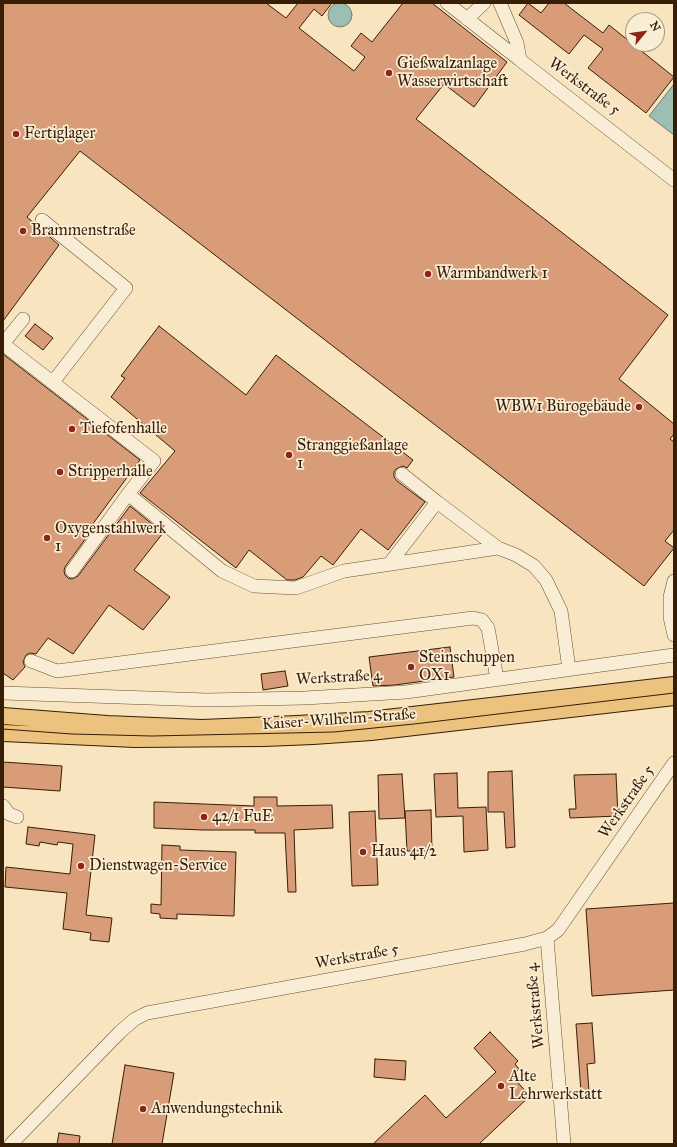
<!DOCTYPE html>
<meta charset="utf-8">
<style>
body{margin:0}
#map{position:relative;width:677px;height:1147px;overflow:hidden;background:#f8e4be;font-family:"IM FELL Great Primer",serif}
canvas{display:block}
.frame{position:absolute;inset:0;border:4px solid #371e07;pointer-events:none}
.north{position:absolute;left:625px;top:12px;width:40px;height:40px;box-sizing:border-box;background:#faedd5;border:1px solid #ac9a83;border-radius:50%;rotate:61deg;font-size:11px;font-weight:700;line-height:16px;text-align:center;color:#371e07}
.north::after{content:'';display:block;margin:auto;width:14px;height:18px;background:#8f2418;clip-path:polygon(50% 0,100% 100%,50% 72%,0 100%)}
</style>
<div id="map">
<canvas width="677" height="1147"></canvas>
<div class="frame"></div>
<div class="north">N</div>
</div>
<script>
const context = document.querySelector('canvas').getContext('2d');
context.lineJoin = 'round';
function paint(path, color) {
  context.fillStyle = color;
  context.fill(path, 'evenodd');
}
function poly(rows) {
  const path = new Path2D();
  for (const r of rows) {
    if (r.length === 3) {
      path.moveTo(r[0] + r[2], r[1]);
      path.arc(r[0], r[1], r[2], 0, 2 * Math.PI);
      continue;
    }
    path.moveTo(r[0], r[1]);
    for (let i = 2; i < r.length; i += 2) path.lineTo(r[i], r[i + 1]);
  }
  return path;
}
function strokePath(path, color, width, dash) {
  context.strokeStyle = color;
  context.lineWidth = width;
  context.lineCap = dash ? 'butt' : 'round';
  context.setLineDash(dash || []);
  context.stroke(path);
}
function label(font, color, halo, rows, align = 'center') {
  context.font = font + ' "IM FELL Great Primer",serif';
  context.lineWidth = 3.5;
  context.setLineDash([]);
  context.textBaseline = 'middle';
  context.strokeStyle = halo;
  context.fillStyle = color;
  for (const [text, x, y, turn = 0] of rows) {
    context.save();
    context.translate(x, y);
    context.rotate((+turn || 0) * Math.PI / 180);
    context.textAlign = isNaN(turn) ? turn : align;
    if (halo) context.strokeText(text, 0, 0);
    context.fillText(text, 0, 0);
    context.restore();
  }
}
const water = poly([
 [340,15,12],
 [674,84,674,135,649,116,674,84]
]);
const building = poly([
 [3,3,266,3,286,18,298,3,332,3,322,16,314,9,299,28,354,71,365,57,351,46,361,33,372,42,403,3,432,3,507,62,474,107,444,84,416,119,668,315,619,379,674,424,674,434,670,439,674,442,674,530,665,541,674,548,644,586,80,151,27,217,59,245,3,321,3,3],
 [528,3,541,13,549,3,564,3,603,33,609,25,674,77,646,113,588,68,603,49,584,35,569,54,519,15,528,3],
 [35,324,53,338,43,350,25,336,35,324],
 [159,326,246,395,276,355,413,460,407,468,403,466,396,469,394,472,394,477,397,481,425,502,388,550,361,529,333,565,321,556,303,577,295,580,287,580,249,550,236,568,140,493,175,451,111,397,125,378,121,376,159,326],
 [3,354,140,460,92,525,94,527,65,567,64,571,65,575,68,578,72,579,78,576,130,506,163,533,134,570,170,597,143,630,109,605,73,654,48,638,36,654,30,653,26,655,23,662,25,667,13,680,3,673,3,354],
 [450,647,454,677,395,685,373,686,369,657,450,647],
 [285,671,288,686,263,690,261,674,285,671],
 [3,762,62,766,60,791,3,787,3,762],
 [512,771,515,847,506,848,504,812,488,812,488,772,512,771],
 [457,773,458,808,486,807,488,850,464,852,463,816,436,817,434,774,457,773],
 [402,774,405,818,379,819,378,775,402,774],
 [616,774,618,816,570,818,569,809,576,809,574,775,616,774],
 [254,797,277,797,277,806,332,805,333,828,294,830,296,892,288,892,285,833,255,833,255,830,203,830,154,828,154,802,254,806,254,797],
 [431,810,432,851,407,851,405,811,431,810],
 [375,811,378,885,352,886,349,812,375,811],
 [28,827,95,835,86,915,112,918,109,942,90,940,91,933,63,929,67,893,5,887,6,867,70,874,73,844,58,842,57,845,40,842,39,846,26,844,28,827],
 [162,845,180,846,180,850,236,852,234,916,177,914,177,919,160,918,160,914,151,913,151,904,161,905,162,845],
 [674,903,674,990,592,996,586,909,674,903],
 [592,1023,595,1063,587,1064,589,1091,581,1092,576,1024,592,1023],
 [490,1032,518,1061,515,1064,519,1069,512,1076,530,1096,479,1144,373,1144,425,1095,446,1118,496,1072,474,1048,490,1032],
 [375,1059,406,1061,405,1080,374,1077,375,1059],
 [125,1065,174,1073,162,1144,112,1144,125,1065],
 [59,1133,80,1136,79,1144,57,1144,59,1133]
]);
const minor = poly([
 [447,3,520,60],
 [500,3,517,43,520,60,674,180],
 [467,19,484,3],
 [42,220,126,288,53,382],
 [23,319,3,344,154,461,128,494,222,571,254,586,296,588,344,571,498,548,516,555,534,566,546,580,561,611,569,669],
 [402,474,437,502],
 [390,563,437,502,498,548],
 [72,571,128,494],
 [674,581,670,597,670,617,674,635],
 [31,661,57,671,473,618,482,620,488,628,497,679],
 [3,693,207,700,305,698,406,692,674,655],
 [3,806,9,814,17,817],
 [547,938,564,1144],
 [11,1144,120,1032,135,1019,147,1013,525,944,547,938,558,930,674,763]
]);
const major = poly([
 [3,716,107,724,202,728,297,724,369,720,674,685],
 [3,733,135,739,264,738,313,736,371,732,674,697]
]);
const tram = poly([
 [3,729,72,734,152,736,334,732,414,724,674,693]
]);
const markers = [
 [389,73,4,"#8f2418"],
 [16,134,4,"#8f2418"],
 [23,231,4,"#8f2418"],
 [428,274,4,"#8f2418"],
 [639,407,4,"#8f2418"],
 [72,429,4,"#8f2418"],
 [289,455,4,"#8f2418"],
 [60,472,4,"#8f2418"],
 [47,538,4,"#8f2418"],
 [411,667,4,"#8f2418"],
 [204,817,4,"#8f2418"],
 [363,852,4,"#8f2418"],
 [81,866,4,"#8f2418"],
 [501,1086,4,"#8f2418"],
 [143,1109,4,"#8f2418"]
];
const poiNames = [
 ["Gießwalzanlage",397,64],
 ["Wasserwirtschaft",397,82],
 ["Fertiglager",24,134],
 ["Brammenstraße",31,231],
 ["Warmbandwerk 1",436,274],
 ["WBW1 Bürogebäude",631,407,"right"],
 ["Tiefofenhalle",80,429],
 ["Stranggießanlage",297,446],
 ["1",297,464],
 ["Stripperhalle",68,472],
 ["Oxygenstahlwerk",55,529],
 ["1",55,547],
 ["Steinschuppen",419,658],
 ["OX1",419,676],
 ["42/1 FuE",212,817],
 ["Haus 41/2",371,852],
 ["Dienstwagen-Service",89,866],
 ["Alte",509,1077],
 ["Lehrwerkstatt",509,1095],
 ["Anwendungstechnik",151,1109]
];
const streetNames = [
 ["Werkstraße 5",584,87,37],
 ["Werkstraße 4",339,678,-3],
 ["Kaiser-Wilhelm-Straße",339,720,-4],
 ["Werkstraße 5",627,802,-55],
 ["Werkstraße 5",357,957,-10],
 ["Werkstraße 4",536,1006,-95]
];
paint(water, '#9dbeb3');
strokePath(water, '#747e6e', 1);
paint(building, '#d89c78');
strokePath(building, '#371e07', 1);
strokePath(minor, '#675035', 14);
strokePath(major, '#371e07', 18);
strokePath(minor, '#faedd5', 13);
strokePath(major, '#ecc27f', 16);
strokePath(tram, '#371e07', 1);
for (const [x, y, r, color] of markers) {
  const dot = new Path2D();
  dot.arc(x, y, r, 0, 2 * Math.PI);
  context.fillStyle = color;
  context.fill(dot);
  strokePath(dot, '#faedd5', 1.5);
}
label('16px', '#371e07', '#faedd5', poiNames, 'left');
label('16px', '#371e07', '#faedd5', streetNames);
</script>
